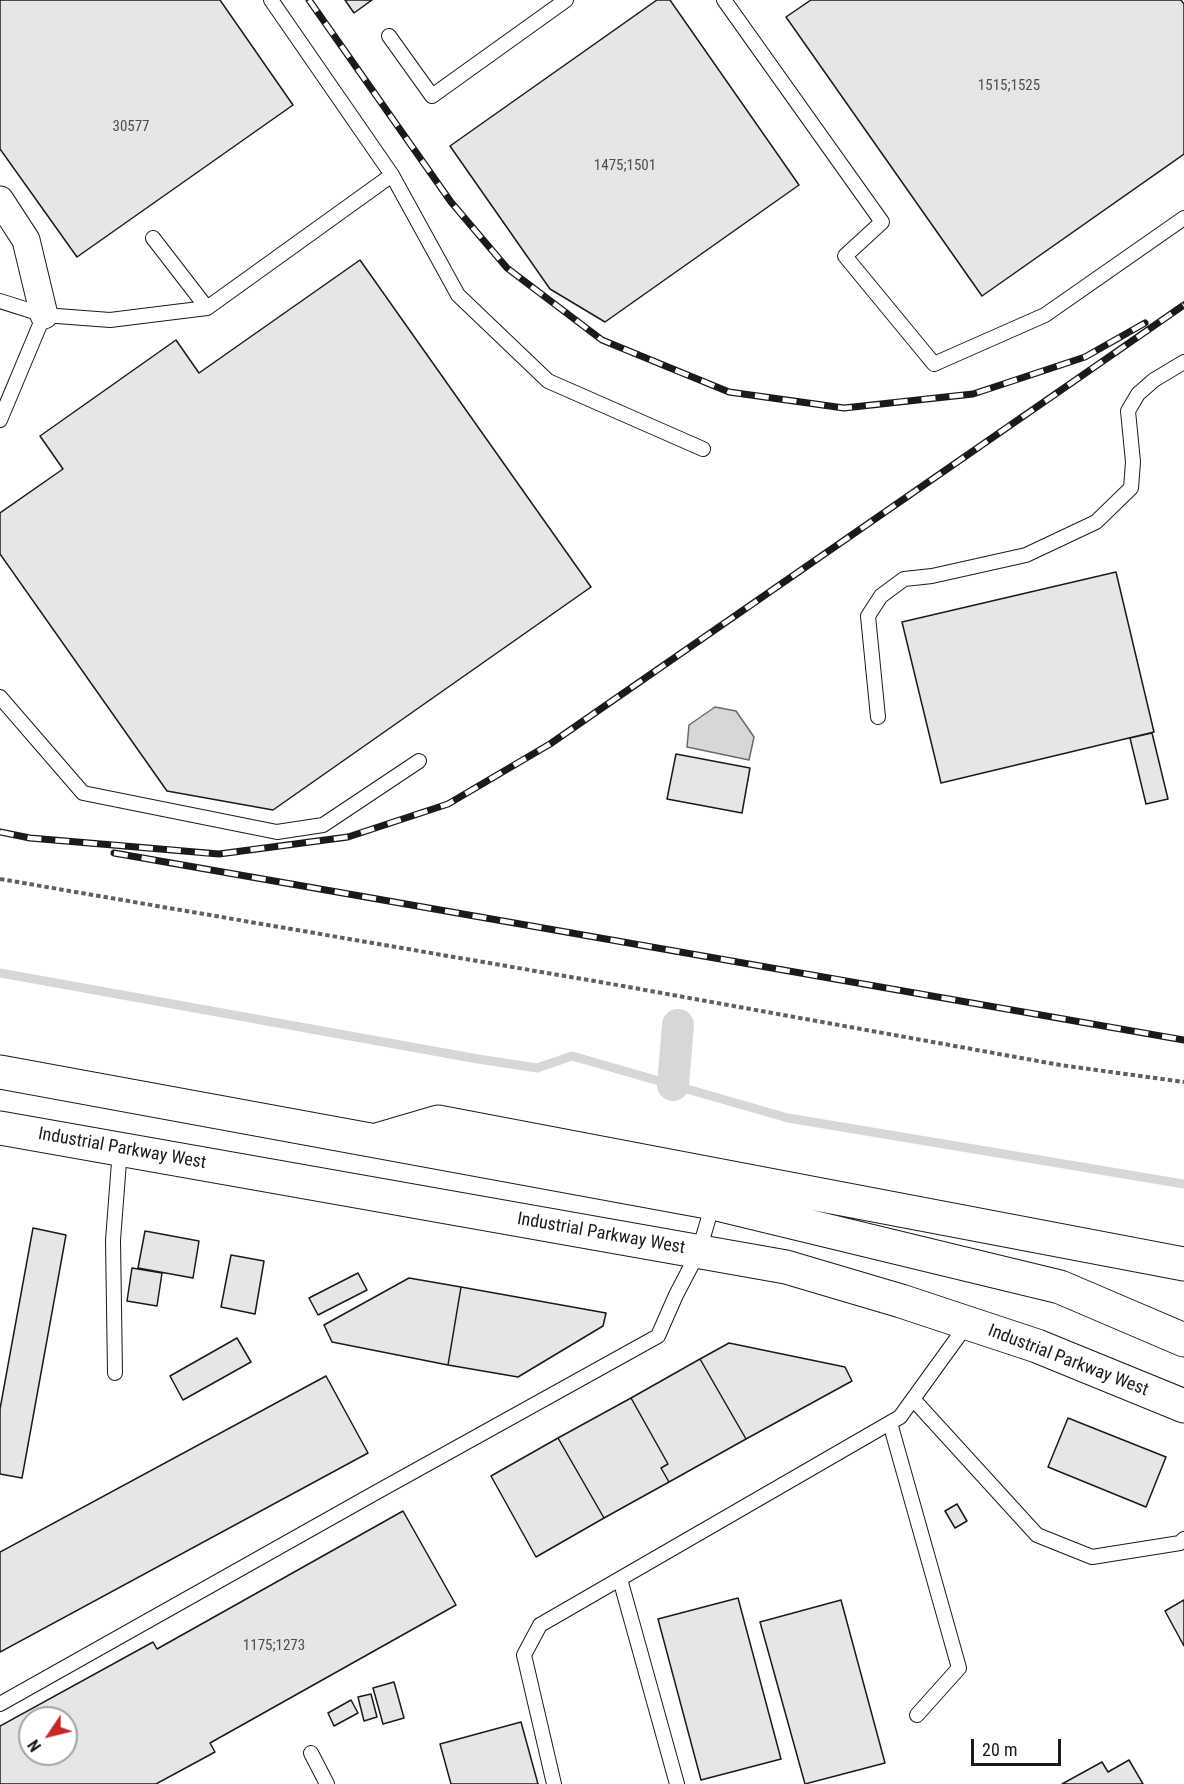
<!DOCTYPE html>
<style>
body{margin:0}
#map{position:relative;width:1184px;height:1784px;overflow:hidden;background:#fff;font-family:"Roboto Condensed",sans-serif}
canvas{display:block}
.north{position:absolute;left:18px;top:1706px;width:60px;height:60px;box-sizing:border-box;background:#fff;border:2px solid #a3a3a3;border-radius:50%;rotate:235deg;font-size:16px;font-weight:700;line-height:24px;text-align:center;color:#1a1a1a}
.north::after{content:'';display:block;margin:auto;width:21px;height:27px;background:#c62828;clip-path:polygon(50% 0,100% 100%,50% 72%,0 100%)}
.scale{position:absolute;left:971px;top:1739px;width:90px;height:27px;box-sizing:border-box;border:3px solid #1a1a1a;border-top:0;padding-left:8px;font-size:18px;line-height:21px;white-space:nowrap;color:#1a1a1a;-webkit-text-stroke:4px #fff;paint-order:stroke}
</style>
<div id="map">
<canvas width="1184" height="1784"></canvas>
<div class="north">N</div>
<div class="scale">20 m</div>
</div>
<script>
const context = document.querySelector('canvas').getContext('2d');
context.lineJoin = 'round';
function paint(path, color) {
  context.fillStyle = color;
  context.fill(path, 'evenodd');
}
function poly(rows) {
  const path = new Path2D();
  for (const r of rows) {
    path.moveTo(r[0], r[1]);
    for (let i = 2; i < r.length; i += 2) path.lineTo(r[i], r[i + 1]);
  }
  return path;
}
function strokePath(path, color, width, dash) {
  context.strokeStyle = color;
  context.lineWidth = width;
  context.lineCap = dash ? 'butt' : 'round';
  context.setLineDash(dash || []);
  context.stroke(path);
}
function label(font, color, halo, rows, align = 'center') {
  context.font = font + ' "Roboto Condensed",sans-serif';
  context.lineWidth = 4.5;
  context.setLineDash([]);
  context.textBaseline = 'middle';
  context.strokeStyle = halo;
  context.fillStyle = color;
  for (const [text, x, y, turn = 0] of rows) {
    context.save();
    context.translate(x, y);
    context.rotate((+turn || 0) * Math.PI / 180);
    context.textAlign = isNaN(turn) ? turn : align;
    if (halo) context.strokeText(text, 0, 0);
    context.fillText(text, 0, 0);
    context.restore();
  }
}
const water = poly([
 [715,707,736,711,754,737,749,760,687,747,689,725,715,707]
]);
const stream = poly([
 [0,973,478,1059,537,1068,572,1056,788,1118,1184,1184]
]);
const canal = poly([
 [673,1085,678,1025]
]);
const building = poly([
 [0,0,220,0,293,105,77,257,0,149,0,0],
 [345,0,372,0,354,13,345,0],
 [657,0,670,0,799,185,605,322,550,289,450,146,657,0],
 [811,0,1181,0,1184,4,1184,154,982,296,786,17,811,0],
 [360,260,591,587,273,810,167,791,0,554,0,513,63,469,40,436,176,340,199,373,360,260],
 [1116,572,1154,732,941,783,902,622,1116,572],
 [1152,733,1168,799,1146,804,1130,738,1152,733],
 [676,754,750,768,742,813,667,799,676,754],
 [33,1228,66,1235,22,1478,0,1474,0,1409,33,1228],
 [145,1231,199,1241,193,1278,138,1268,145,1231],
 [231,1255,264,1261,255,1314,221,1307,231,1255],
 [132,1268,162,1273,157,1306,127,1301,132,1268],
 [358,1273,367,1290,318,1315,309,1298,358,1273],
 [409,1278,461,1287,448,1365,332,1342,324,1325,409,1278],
 [461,1287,606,1313,603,1326,518,1377,448,1365,461,1287],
 [237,1338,251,1362,183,1400,170,1376,237,1338],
 [729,1343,845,1367,852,1381,746,1439,700,1359,729,1343],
 [700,1359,746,1439,669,1482,661,1468,668,1464,631,1398,700,1359],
 [326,1376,368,1453,0,1652,0,1552,326,1376],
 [631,1398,668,1464,661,1468,669,1482,604,1518,558,1438,631,1398],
 [1068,1418,1166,1457,1146,1507,1048,1467,1068,1418],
 [558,1438,604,1518,536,1557,491,1476,558,1438],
 [957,1504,967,1521,955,1528,945,1511,957,1504],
 [403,1511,456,1605,210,1743,215,1752,156,1784,0,1784,0,1726,153,1642,157,1649,403,1511],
 [30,1718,66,1718,66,1754,30,1754,30,1718],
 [738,1598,781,1759,701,1780,658,1619,738,1598],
 [841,1600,885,1763,805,1784,760,1622,841,1600],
 [1184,1600,1184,1646,1165,1611,1184,1600],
 [394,1682,404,1718,383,1724,373,1688,394,1682],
 [371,1694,377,1717,364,1721,358,1697,371,1694],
 [351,1700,358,1713,334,1726,328,1713,351,1700],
 [521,1722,538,1784,451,1784,440,1744,521,1722],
 [1129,1760,1143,1784,1062,1784,1102,1762,1108,1772,1129,1760]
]);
const path = poly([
 [0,879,623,986,1060,1065,1184,1082]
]);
const service = poly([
 [271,0,392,175],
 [724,0,882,222,845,256,934,364,1045,315,1184,218],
 [389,36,432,96,566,0],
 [0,301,44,315,110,320,207,308,153,238],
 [207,308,392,175,458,295,548,381,703,449],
 [0,420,44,315],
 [0,697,83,793,277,832,323,825,419,761],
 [878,717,868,616,881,596,904,579,932,576,1026,555,1096,522,1131,488,1133,462,1128,411,1138,394,1154,380,1184,362],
 [115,1373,113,1240,120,1149],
 [913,1399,1037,1535,1092,1557,1180,1543,1184,1539],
 [890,1423,959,1668,917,1715],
 [620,1579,677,1784],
 [0,1704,375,1493,658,1336,676,1295,699,1251,713,1203],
 [311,1753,327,1784],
 [554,1784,524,1655,540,1625,900,1417,968,1323]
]);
const minor = poly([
 [0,200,26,240,44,315]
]);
const secondary = poly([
 [0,1072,713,1203,1060,1287,1184,1340],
 [0,1128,786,1267,901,1301,1037,1346,1184,1406],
 [380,1139,438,1122,1184,1264]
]);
const rail = poly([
 [309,0,451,202,507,268,602,340,729,392,844,408,973,394,1085,357,1145,323],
 [0,832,30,838,219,854,348,837,448,804,550,744,1184,305],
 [114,853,1184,1040]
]);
const numberNames = [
 ["1515;1525",1009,86],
 ["30577",131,127],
 ["1475;1501",625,166],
 ["1175;1273",274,1646]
];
const streetNames = [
 ["Industrial Parkway West",122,1149,10],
 ["Industrial Parkway West",601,1234,10],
 ["Industrial Parkway West",1068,1361,21]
];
paint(water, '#d7d7d7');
strokePath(water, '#6a6a6a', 1.5);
strokePath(stream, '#d7d7d7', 9);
strokePath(canal, '#d7d7d7', 32);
paint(building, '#e6e6e6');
strokePath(building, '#1a1a1a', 1.5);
strokePath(service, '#1a1a1a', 16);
strokePath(minor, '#1a1a1a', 29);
strokePath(secondary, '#1a1a1a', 35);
strokePath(path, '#5f5f5f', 4, [4.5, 3]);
strokePath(service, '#fff', 14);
strokePath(minor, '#fff', 27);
strokePath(secondary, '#fff', 33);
strokePath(rail, '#1a1a1a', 7);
strokePath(rail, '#fff', 4.5, [14]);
label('15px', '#4d4d4d', null, numberNames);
label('18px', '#1a1a1a', '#fff', streetNames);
</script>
